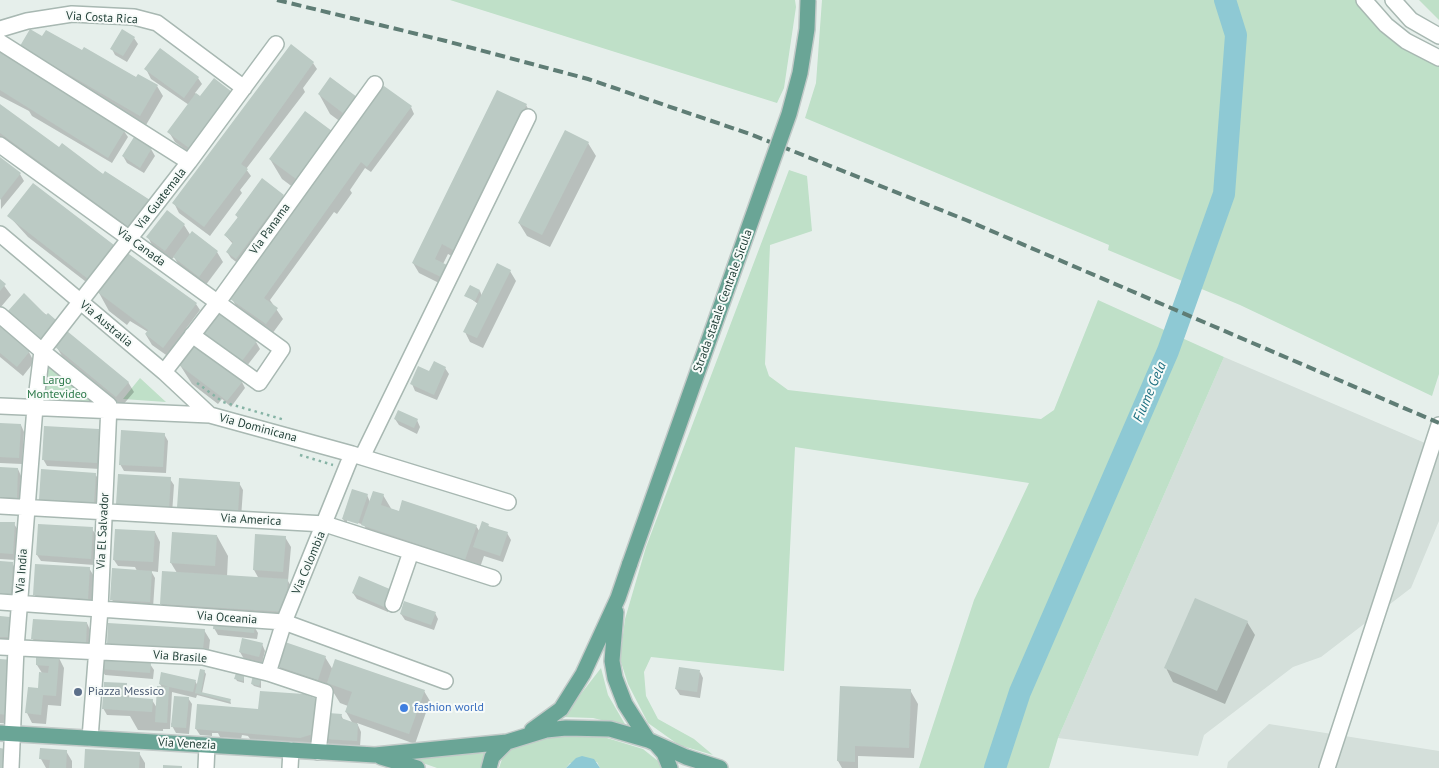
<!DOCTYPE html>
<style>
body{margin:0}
canvas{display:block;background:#e6efeb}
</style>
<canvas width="1439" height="768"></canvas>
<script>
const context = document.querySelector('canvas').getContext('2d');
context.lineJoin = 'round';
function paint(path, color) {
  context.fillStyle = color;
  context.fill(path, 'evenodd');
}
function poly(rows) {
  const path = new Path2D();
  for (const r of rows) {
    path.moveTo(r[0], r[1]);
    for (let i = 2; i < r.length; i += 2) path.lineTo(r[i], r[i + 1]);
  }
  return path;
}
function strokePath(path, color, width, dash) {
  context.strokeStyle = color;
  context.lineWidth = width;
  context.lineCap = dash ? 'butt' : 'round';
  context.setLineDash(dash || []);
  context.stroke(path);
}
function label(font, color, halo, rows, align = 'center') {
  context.font = font + ' "PT Sans",sans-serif';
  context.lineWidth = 4;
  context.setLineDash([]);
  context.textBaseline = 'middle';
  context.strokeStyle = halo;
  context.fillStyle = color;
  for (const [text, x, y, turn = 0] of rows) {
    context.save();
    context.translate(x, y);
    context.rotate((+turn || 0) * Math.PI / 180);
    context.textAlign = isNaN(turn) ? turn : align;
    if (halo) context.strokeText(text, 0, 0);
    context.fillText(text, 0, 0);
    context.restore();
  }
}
const built = poly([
 [1224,357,1439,449,1439,521,1411,588,1321,657,1293,667,1204,735,1198,756,1058,738],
 [1269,724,1439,751,1439,768,1227,768,1228,762]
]);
const green = poly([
 [450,0,795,0,796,7,784,88,777,103],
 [822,0,1361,0,1439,65,1439,374,1432,396,1240,305,1108,250,1109,245,805,118,816,83],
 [1419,0,1439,0,1439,20],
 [789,170,807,176,812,231,770,245,765,364,769,376,788,390,1041,419,1054,410,1098,300,1224,357,1058,738,1049,768,919,768,974,600,1029,483,795,447,784,671,651,657,644,672,646,696,658,719,694,739,713,755,679,745,648,723,628,684,620,659,625,619,646,547],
 [46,362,94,402,44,401],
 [140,378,166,402,123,399],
 [601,668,608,695,626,726,593,718,563,717],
 [564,735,607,738,643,749,658,761,661,768,600,768,597,762,570,763,566,768,499,768,502,759,515,746,539,739],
 [486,753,481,768,437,768,406,757]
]);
const water = poly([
 [582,756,594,759,600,768,566,768,576,758]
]);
const shadow = poly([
 [43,38,157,86,163,96,146,125,26,52,22,46],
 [134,38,138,44,127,62,115,55,112,49],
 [160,50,198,78,202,84,195,93,201,98,231,92,195,157,175,142,169,132,189,105,151,79,146,69],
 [0,53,124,131,128,137,112,163,32,116,29,111,0,96],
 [313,63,317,69,303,88,305,92,246,169,251,176,240,190,242,193,210,236,179,213,174,203],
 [319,94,356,98,365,114,411,107,414,114,371,172,365,168,350,190,352,193,337,214,334,212,270,300,283,319,272,334,238,309,232,299,268,249,257,241,240,265,231,258,227,252,233,244,225,235,238,218,236,215,283,196,293,213,306,197,282,179,270,159,331,132,341,148,353,131,330,114],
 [526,105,530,112,460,260,448,254,443,264,446,266,452,276,447,287,419,273,413,263],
 [0,106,58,148,127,188,128,186,149,201,136,237,94,206,91,202,0,138],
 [588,143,596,156,550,247,527,236,519,223],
 [151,149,155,156,144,173,127,163,123,156],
 [0,159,20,174,24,181,1,209],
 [167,212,184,225,191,236,217,252,223,262,205,286,180,267,174,257,171,260,153,247,148,237],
 [9,216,113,246,118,256,94,288,28,237],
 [510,271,516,281,483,348,470,342,465,332,478,304,466,295,480,291,482,296],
 [0,280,11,295,0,308],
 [98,291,196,304,200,310,185,330,187,333,169,357,152,345,146,335,148,332,130,321,127,325,109,311],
 [34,306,55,321,61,331,47,348,15,321,9,311],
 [0,328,29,352,34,362,23,376,0,357],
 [256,342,260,349,243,371,214,356],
 [56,346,128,382,134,392,122,406,62,356],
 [180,365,242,382,245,388,231,407,222,399,218,404,192,384],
 [445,368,449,374,437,400,415,391,412,384],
 [395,419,417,420,420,427,417,434,399,425],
 [0,424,21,425,24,432,22,464,0,463],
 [98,430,102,437,100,469,47,466,43,459],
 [164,434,168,441,166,473,124,471,120,464],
 [0,468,18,469,21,476,20,504,0,503],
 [95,474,99,480,97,509,44,506,41,499],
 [170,479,174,485,172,514,121,510,118,504],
 [239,483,243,490,241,518,182,514,178,508],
 [367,495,370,502,383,495,392,510,476,526,480,532,488,525,490,528,507,533,511,540,503,562,484,556,476,579,374,545,364,525,347,519,347,522,362,527,361,530,347,525,343,519],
 [0,523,14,524,18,530,16,560,0,559],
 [92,529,96,535,94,565,41,561,37,555],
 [155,532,160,542,158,572,151,571,155,578,153,608,133,607,131,603,113,602,112,599,137,571,135,567,118,566,114,560],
 [217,536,228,556,227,577,259,579,254,570,285,537,291,547,288,581,293,590,292,621,167,614,161,604,177,573,171,563],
 [0,563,12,563,16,570,14,601,0,600],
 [89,568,95,578,93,608,40,605,35,595],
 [353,593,394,597,388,612,357,599],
 [435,613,438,619,434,630,405,620,401,614],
 [0,618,9,618,20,638,19,657,0,655],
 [34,620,87,623,90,630,89,649,36,646,33,639],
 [1247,622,1255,635,1225,704,1173,682,1166,668],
 [254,626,258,633,257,639,218,635,214,628],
 [204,630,210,640,209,649,172,647,172,649,112,650,108,644],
 [262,644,265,651,262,663,244,659,240,652],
 [325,657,333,670,424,691,430,701,415,744,357,723,361,732,360,747,329,745,326,738,324,754,269,754,261,740,250,739,248,736,242,735,241,739,220,737,218,733,212,733,212,736,200,735,196,729,328,721,341,715,344,721,353,724,346,712,348,706,340,703,332,690,329,699,290,686,279,666],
 [59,658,64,668,61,706,48,705,46,724,32,723,27,713,39,689,42,673,37,665],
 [0,660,12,724,0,723],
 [150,664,154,670,153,679,105,675,101,669],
 [204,671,206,674,202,693,230,700,231,704,197,695,196,698,172,692,170,729,163,729,163,731,138,730,130,716,107,715,103,708,126,685,130,691,129,698,152,700,157,708,162,687,160,684,195,681,198,686],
 [700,672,703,678,700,698,680,695,676,689],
 [244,674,244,683,237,681,236,679],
 [261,679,261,688,254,686,252,684],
 [841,688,910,690,918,704,914,758,858,756,858,768,842,768,838,761],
 [188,698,192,704,189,734,176,733,171,724],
 [66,751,72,761,72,768,46,768,41,759],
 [139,753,145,763,145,768,86,768]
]);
const river = poly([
 [995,768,1020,692,1168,351,1224,194,1236,35,1225,0]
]);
const building = poly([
 [30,29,42,36,46,30,82,50,84,47,136,77,138,74,158,85,140,116,20,46],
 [122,29,135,37,123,56,110,49],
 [291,44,314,62,241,164,248,169,204,227,172,203],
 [160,48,199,77,184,98,144,69],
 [0,52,125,130,108,158,0,90],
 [330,77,357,97,344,114,318,94],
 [214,78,232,92,189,148,167,132,196,93,200,96],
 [384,86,412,106,367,167,361,162,264,298,278,308,266,324,230,299],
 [497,90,527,104,455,251,442,244,435,259,447,265,441,277,412,263],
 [0,104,59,147,62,143,103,174,105,171,150,200,130,228,0,133],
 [305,111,332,131,296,179,269,159],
 [565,130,589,142,542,235,518,223],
 [134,137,152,148,140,168,122,156],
 [0,157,21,173,0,200],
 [262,178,284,195,236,259,226,252,233,242,224,235,238,217,235,215],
 [33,183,114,245,88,279,7,216],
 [167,210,185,224,165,251,146,237],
 [192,231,218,251,199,277,173,257],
 [126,252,197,303,163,348,145,334,148,330,96,291],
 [497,263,511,270,477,338,463,332],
 [0,279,6,284,0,291],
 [470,285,480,290,475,301,464,296],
 [24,293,46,315,48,313,56,320,40,339,8,311],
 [220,313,257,341,239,365,201,337],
 [0,326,30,351,17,367,0,353],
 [67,331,129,382,116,397,54,346],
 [194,344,243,381,227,401,179,365],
 [434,361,446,367,434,395,410,384,418,366,429,371],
 [398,410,418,419,414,428,394,419],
 [0,423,21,424,19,458,0,457],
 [44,426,99,429,97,463,42,460],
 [121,430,165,433,163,467,119,465],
 [0,467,18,468,17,498,0,497],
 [41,469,96,473,94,503,39,500],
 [118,474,171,477,169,508,116,504],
 [179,478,240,482,238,512,177,508],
 [352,489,368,494,358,524,342,519],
 [373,491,384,494,381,505,399,511,402,500,477,525,465,560,361,525],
 [482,521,489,524,488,526,508,532,500,556,473,547],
 [0,522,15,522,13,554,0,553],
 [38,524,93,527,91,559,36,555],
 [115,529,155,531,153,562,113,560],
 [172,532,217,535,215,566,170,563],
 [255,534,286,536,283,572,253,570],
 [0,561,13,562,11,595,0,594],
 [35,564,90,567,88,599,33,595],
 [112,568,152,571,150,602,110,600],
 [162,571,288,579,286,612,160,604],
 [359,576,392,590,384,607,352,593],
 [1195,598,1248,621,1217,691,1164,668],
 [404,601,436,612,431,625,400,614],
 [0,616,10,617,8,637,0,637],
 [33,619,87,622,86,643,31,639],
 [214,620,255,625,254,633,213,629],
 [108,623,205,629,203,650,107,644],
 [242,638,263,643,259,657,239,652],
 [285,642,326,656,318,680,277,666],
 [36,655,59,657,56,696,43,695,41,715,25,713,28,687,38,688,39,672,48,673,49,666,36,665],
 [0,659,12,660,7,715,0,714],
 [101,659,151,663,150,673,100,669],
 [335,659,425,690,409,734,345,712,352,692,327,683],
 [679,667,700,670,697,692,675,689],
 [200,669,205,670,201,692,231,699,230,702,195,693],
 [237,670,245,673,243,681,234,679],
 [161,672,196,680,193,692,169,687,167,723,155,722,157,686,169,687,159,684],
 [253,675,262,677,259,686,251,684],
 [104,682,127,683,126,697,153,699,152,712,102,709],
 [840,686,911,689,909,748,855,746,855,762,837,761],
 [260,691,304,694,317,699,313,734,300,738,195,729,197,704,258,709],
 [174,696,189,697,186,728,171,727],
 [328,713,342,714,341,718,358,724,357,741,324,739],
 [0,748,5,749,3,768,0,768],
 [40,748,67,750,66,768,49,768,50,760,39,759],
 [85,749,140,752,139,768,84,768],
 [163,765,182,766,182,768,163,768]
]);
const path = poly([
 [197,383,223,402,285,420],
 [300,455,333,465]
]);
const minor = poly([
 [1364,0,1386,25,1406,41,1439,58],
 [1393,0,1411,20,1439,36],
 [0,29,27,21,72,14,134,17,157,23,244,88],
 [0,42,189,162],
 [0,145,282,349,259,383,192,335],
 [0,234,164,372,210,415],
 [0,315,42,351,189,162,276,44],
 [164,372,218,302,375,84],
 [0,406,210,415,352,454,508,502],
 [362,457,528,117],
 [0,506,325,524,493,578],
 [0,602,284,622,445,681],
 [393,604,411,552],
 [0,647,203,657,268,673,325,692,318,752],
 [268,673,284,622,352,454],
 [11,768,16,648,35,407,42,351,109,405,100,609,90,738],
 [206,768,207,745],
 [290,768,291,750],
 [1327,768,1439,425]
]);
const major = poly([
 [616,612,612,661,615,678,625,704,648,740],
 [532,730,561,709,583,674,618,598,630,563],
 [0,733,375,755,507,742],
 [656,744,664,753,670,768],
 [381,757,417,768],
 [489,768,492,757,507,742,546,730,566,728,610,729,648,740,686,757,720,768]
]);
const rail = poly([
 [277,0,446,41,588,79,750,134,966,220,1439,423]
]);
const majorBridge = poly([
 [630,563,789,114,800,73,807,29,808,0]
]);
const markers = [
 [78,692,5,"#5c6f8a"],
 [404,708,5,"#3f7fe0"]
];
const streetNames = [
 ["Via Costa Rica",102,18,3],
 ["Via Guatemala",161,199,-52],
 ["Via Panama",270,229,-54],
 ["Via Canada",141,247,36],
 ["Strada statale Centrale Sicula",723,301,-70],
 ["Via Australia",106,324,40],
 ["Via Dominicana",258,428,15],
 ["Via America",251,520,3],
 ["Via El Salvador",103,531,-87],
 ["Via Colombia",309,563,-67],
 ["Via India",22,571,-86],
 ["Via Oceania",227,618,4],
 ["Via Brasile",180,657,4],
 ["Via Venezia",187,744,3]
];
const parkNames = [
 ["Largo",57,381],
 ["Montevideo",57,395]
];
const serviceNames = [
 ["Piazza Messico",88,692]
];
const shopNames = [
 ["fashion world",414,708]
];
const waterNames = [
 ["Fiume Gela",1150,392,-67]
];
paint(built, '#d4dfda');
paint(green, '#bfe0c8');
paint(water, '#8ec9d4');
paint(shadow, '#0003');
strokePath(river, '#8ec9d4', 22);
paint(building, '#bbcac4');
strokePath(minor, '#a8b8b2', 18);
strokePath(major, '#c2cac8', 18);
strokePath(path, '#86b3a5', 2.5, [2.5, 4]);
strokePath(minor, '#fff', 15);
strokePath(major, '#6aa596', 15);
strokePath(rail, '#5f7d75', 4, [10, 5]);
strokePath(majorBridge, '#c2cac8', 18, []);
strokePath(majorBridge, '#6aa596', 15);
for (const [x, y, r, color] of markers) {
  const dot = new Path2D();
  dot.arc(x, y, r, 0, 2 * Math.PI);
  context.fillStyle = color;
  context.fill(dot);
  strokePath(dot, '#f7fbf9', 2);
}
label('12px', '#24423a', '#f7fbf9', streetNames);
label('12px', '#2d7a4b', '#f7fbf9', parkNames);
label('12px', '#4e5e75', '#f7fbf9', serviceNames, 'left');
label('12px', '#366cbe', '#f7fbf9', shopNames, 'left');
label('italic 14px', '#1c6f80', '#f7fbf9', waterNames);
</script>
